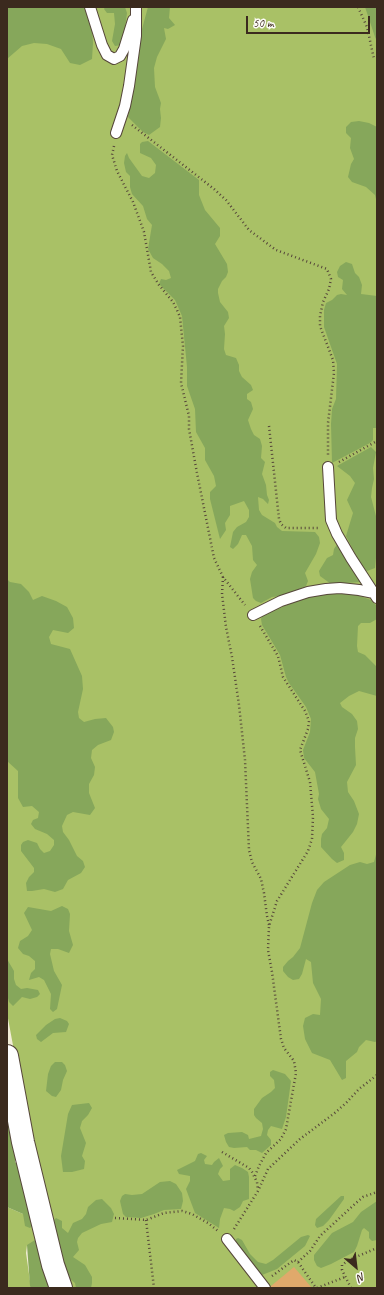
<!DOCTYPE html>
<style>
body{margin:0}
#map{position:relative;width:384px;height:1295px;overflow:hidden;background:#f2edd7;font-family:Caveat,sans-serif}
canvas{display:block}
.frame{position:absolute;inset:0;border:8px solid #3b2a1e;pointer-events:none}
.north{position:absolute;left:336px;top:1247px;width:40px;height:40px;-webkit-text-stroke:3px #fdfcf7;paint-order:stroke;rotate:152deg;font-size:11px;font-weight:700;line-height:16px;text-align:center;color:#3b2a1e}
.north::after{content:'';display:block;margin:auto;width:14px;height:18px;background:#3b2a1e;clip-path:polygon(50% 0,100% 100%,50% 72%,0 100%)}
.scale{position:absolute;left:246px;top:16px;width:124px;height:18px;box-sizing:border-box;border:2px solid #3b2a1e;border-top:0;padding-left:5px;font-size:12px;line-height:14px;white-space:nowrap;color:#3b2a1e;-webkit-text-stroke:3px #fdfcf7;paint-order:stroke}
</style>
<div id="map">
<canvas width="384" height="1295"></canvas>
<div class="frame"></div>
<div class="north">N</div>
<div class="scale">50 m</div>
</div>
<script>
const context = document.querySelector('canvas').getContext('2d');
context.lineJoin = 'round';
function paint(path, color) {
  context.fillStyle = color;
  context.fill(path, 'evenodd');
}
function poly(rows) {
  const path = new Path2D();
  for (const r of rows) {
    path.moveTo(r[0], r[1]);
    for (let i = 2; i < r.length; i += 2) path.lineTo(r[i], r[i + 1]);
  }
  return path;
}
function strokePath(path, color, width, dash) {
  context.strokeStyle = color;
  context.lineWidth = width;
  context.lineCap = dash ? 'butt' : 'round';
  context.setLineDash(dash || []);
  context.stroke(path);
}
const green = poly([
 [7,7,377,7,377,1288,53,1288,27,1245,26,1253,31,1288,7,1288,7,1207,23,1214,17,1067,7,1013]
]);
const forest = poly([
 [7,7,84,7,92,26,93,43,92,59,80,65,70,63,61,49,47,44,34,43,22,46,7,59],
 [105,7,125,7,127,13,123,43,122,45,115,46,112,41,115,24,114,13,107,13,104,9],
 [148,7,170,7,169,18,175,25,168,29,164,28,166,39,157,57,154,68,155,87,161,103,160,109,161,118,160,127,149,135,143,132,128,117,136,75,139,40],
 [365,7,377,7,377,41,375,37],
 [359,121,369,123,377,127,377,209,376,206,377,203,375,195,366,187,352,182,348,177,351,164,354,159,350,148,351,138,346,133,346,127,351,122],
 [148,141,199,180,199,195,205,210,220,228,220,236,215,244,227,264,228,272,226,277,222,281,218,289,218,293,220,302,228,312,229,318,224,326,225,334,224,349,226,355,236,358,239,365,239,371,242,377,251,385,253,390,247,394,247,399,251,402,253,409,248,420,251,429,254,435,260,439,262,446,261,458,265,462,262,474,266,485,267,495,269,500,268,504,263,499,258,497,259,510,262,515,275,523,277,527,282,531,315,532,319,537,320,543,316,554,305,573,308,581,306,586,282,596,272,597,261,603,256,601,253,598,250,579,252,572,257,565,253,560,252,546,246,535,242,535,238,544,233,549,230,547,233,532,237,527,246,522,249,517,249,510,244,501,230,506,230,515,225,523,226,530,220,539,210,499,210,492,216,486,214,476,205,460,205,448,196,432,195,409,187,386,187,367,182,316,175,300,159,284,161,279,166,280,171,278,169,271,162,264,153,258,148,249,152,225,147,219,143,206,132,194,130,187,130,176,126,172,124,163,125,156,127,153,129,158,142,176,149,178,155,173,156,165,151,158,140,153,140,144,142,142],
 [346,262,352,264,355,273,359,277,362,285,361,294,377,296,377,428,373,428,373,440,370,443,332,463,331,424,332,409,336,399,337,364,324,327,324,310,326,303,332,300,337,295,341,294,347,295,342,289,343,280,338,277,337,272,340,266],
 [371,447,376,452,373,468,374,479,372,488,371,497,377,520,377,548,375,568,367,571,363,569,346,536,353,513,347,500,355,483,350,476,337,466],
 [338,543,361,582,331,584,320,576,319,571,327,558,333,555,334,549],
 [7,579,10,582,21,584,29,592,33,600,42,596,56,601,67,607,73,618,74,628,68,633,53,630,49,637,51,644,70,649,82,676,83,689,78,712,79,718,84,722,95,719,106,718,113,727,114,732,111,740,98,745,92,750,91,758,95,767,94,775,89,784,89,793,95,808,90,815,73,812,67,815,62,826,63,832,69,840,77,856,83,861,85,867,81,873,68,880,63,889,55,892,44,889,32,891,27,891,26,883,29,877,34,872,34,868,21,851,21,845,23,842,28,840,37,843,40,849,44,853,50,851,54,845,54,840,47,834,35,829,31,824,33,820,38,818,39,812,32,806,23,807,18,798,18,771,7,761],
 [338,593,357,595,371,600,377,606,377,619,370,623,361,623,358,626,357,646,358,652,365,655,377,667,377,696,359,691,349,696,340,703,342,707,352,714,357,721,358,729,355,738,355,747,356,765,347,782,348,792,354,801,359,814,357,824,353,832,341,847,344,853,344,860,337,863,332,859,321,847,321,839,322,834,327,828,329,819,321,809,318,799,319,794,315,772,304,758,303,750,310,732,311,719,306,707,289,683,286,677,280,655,262,625,261,619,262,616,273,611,304,598,324,594],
 [377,851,377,1041,375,1042,366,1040,359,1047,357,1052,346,1061,346,1078,342,1080,330,1060,312,1053,305,1039,303,1026,305,1018,313,1014,320,1015,321,999,313,983,311,962,306,959,302,974,299,979,293,980,288,977,283,971,283,967,288,961,293,957,300,948,312,903,317,890,324,882,350,865,360,862,367,864,374,862],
 [62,906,68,909,70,914,69,931,73,945,69,953,58,949,51,949,50,954,54,971,62,985,57,1009,53,1012,50,1009,51,994,44,980,39,977,29,980,31,973,35,969,35,961,29,956,23,954,18,948,20,941,28,936,32,930,24,913,28,907,51,911],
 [7,959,14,971,14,979,16,985,21,989,27,988,38,990,40,994,37,997,30,999,22,997,13,1006,9,1002,7,994],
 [60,1018,67,1021,69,1024,66,1032,53,1033,41,1042,37,1039,36,1035,46,1025,55,1019],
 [55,1062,62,1062,65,1065,67,1071,63,1080,61,1090,56,1097,52,1096,46,1091,48,1074,51,1066],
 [273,1070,285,1074,291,1081,286,1117,282,1129,271,1126,268,1130,267,1135,271,1140,271,1145,262,1153,256,1150,250,1150,247,1147,234,1148,229,1147,226,1142,224,1135,228,1133,242,1132,248,1135,249,1139,261,1136,263,1129,262,1123,256,1118,254,1115,254,1109,262,1098,271,1092,275,1088,274,1080,270,1076,270,1072],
 [7,1096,16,1154,15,1162,22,1168,36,1222,30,1228,25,1226,23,1214,7,1207,7,1145,8,1136,7,1133],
 [89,1103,92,1108,88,1115,82,1121,80,1128,86,1143,82,1156,85,1161,84,1169,72,1172,63,1172,61,1156,68,1114,72,1105],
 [201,1153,207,1156,204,1160,205,1164,212,1165,214,1162,219,1158,223,1166,220,1169,218,1174,223,1181,230,1180,230,1169,235,1165,242,1168,248,1172,249,1177,249,1199,243,1201,240,1207,234,1211,230,1209,224,1208,220,1219,219,1228,195,1213,186,1189,190,1181,190,1176,179,1174,177,1170,195,1161,198,1154],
 [170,1181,176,1184,182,1193,183,1201,181,1209,164,1210,154,1214,141,1218,126,1217,123,1214,120,1201,122,1196,125,1194,132,1195,142,1194,160,1182],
 [341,1196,344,1196,344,1199,329,1220,323,1226,317,1228,315,1225,316,1219],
 [102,1199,111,1208,114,1214,112,1222,101,1224,82,1233,78,1238,77,1242,79,1250,73,1257,85,1265,92,1277,92,1283,91,1288,76,1288,75,1283,69,1278,62,1262,54,1228,54,1220,56,1218,62,1221,62,1228,68,1233,73,1223,82,1219,86,1214,88,1207,96,1200],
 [377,1201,377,1240,372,1241,369,1238,369,1232,364,1228,362,1230,357,1246,354,1252,331,1264,321,1268,317,1266,314,1260,314,1255,332,1233,353,1222,361,1212],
 [308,1235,310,1236,305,1246,277,1269,262,1275,257,1273,236,1243,236,1239,238,1238,242,1240,250,1254,258,1262,266,1264,273,1260,301,1237],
 [35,1240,39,1241,53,1288,31,1288,30,1286,27,1245]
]);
const building = poly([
 [294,1267,312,1288,271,1288,271,1286]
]);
const path = poly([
 [358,7,367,27,374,59],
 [132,125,214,189,226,200,249,230,276,250,327,269,331,279,329,289,323,302,320,316,320,326,333,360,334,373,328,423,328,455],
 [114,146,112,155,117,171,133,202,140,221,144,232,151,272,159,285,173,302,177,310,180,317,183,346,181,383,189,416,189,429,197,473,214,558,223,577,245,605],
 [269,426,279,519,281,524,286,528,320,528],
 [339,462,377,441],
 [223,577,222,594,226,627,232,657,239,705,245,760,249,850,252,862,261,879,264,893,267,916,269,925],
 [222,1152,249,1168,252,1172,257,1182,258,1190],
 [255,1176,259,1166,266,1153,281,1139,286,1129,296,1073,294,1061,284,1048,281,1039,272,972,268,950,269,926,277,901,308,851,312,839,313,817,310,782,300,750,308,729,309,721,305,711,283,677,278,656,260,626],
 [115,1218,146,1220,164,1213,182,1211,192,1214,208,1223,218,1231],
 [146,1220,154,1288],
 [234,1229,258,1191,268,1169,300,1139,336,1112,347,1102,359,1089,377,1075],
 [298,1262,310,1251,320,1236,356,1203,363,1197,377,1192],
 [272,1276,294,1260,298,1262,316,1288],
 [317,1288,345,1277],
 [351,1288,342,1270,342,1265,349,1260,377,1248]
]);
const lane = poly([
 [90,7,102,45,107,55,114,59,120,56,124,49,133,20],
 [116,133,125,106,129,86,136,36,136,7],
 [328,467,331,520,337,534,351,558,377,598],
 [253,615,281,601,308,592,326,589,340,588,359,590,374,593],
 [227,1239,265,1288]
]);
const secondary = poly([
 [7,1056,23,1142,53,1265,61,1288]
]);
paint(green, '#a9c166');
paint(forest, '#86a75b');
paint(building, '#e0a96b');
strokePath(lane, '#56473a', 12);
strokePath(secondary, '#56473a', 24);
strokePath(path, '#56473a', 2.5, [1, 3]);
strokePath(lane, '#fff', 10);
strokePath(secondary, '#fff', 22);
</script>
